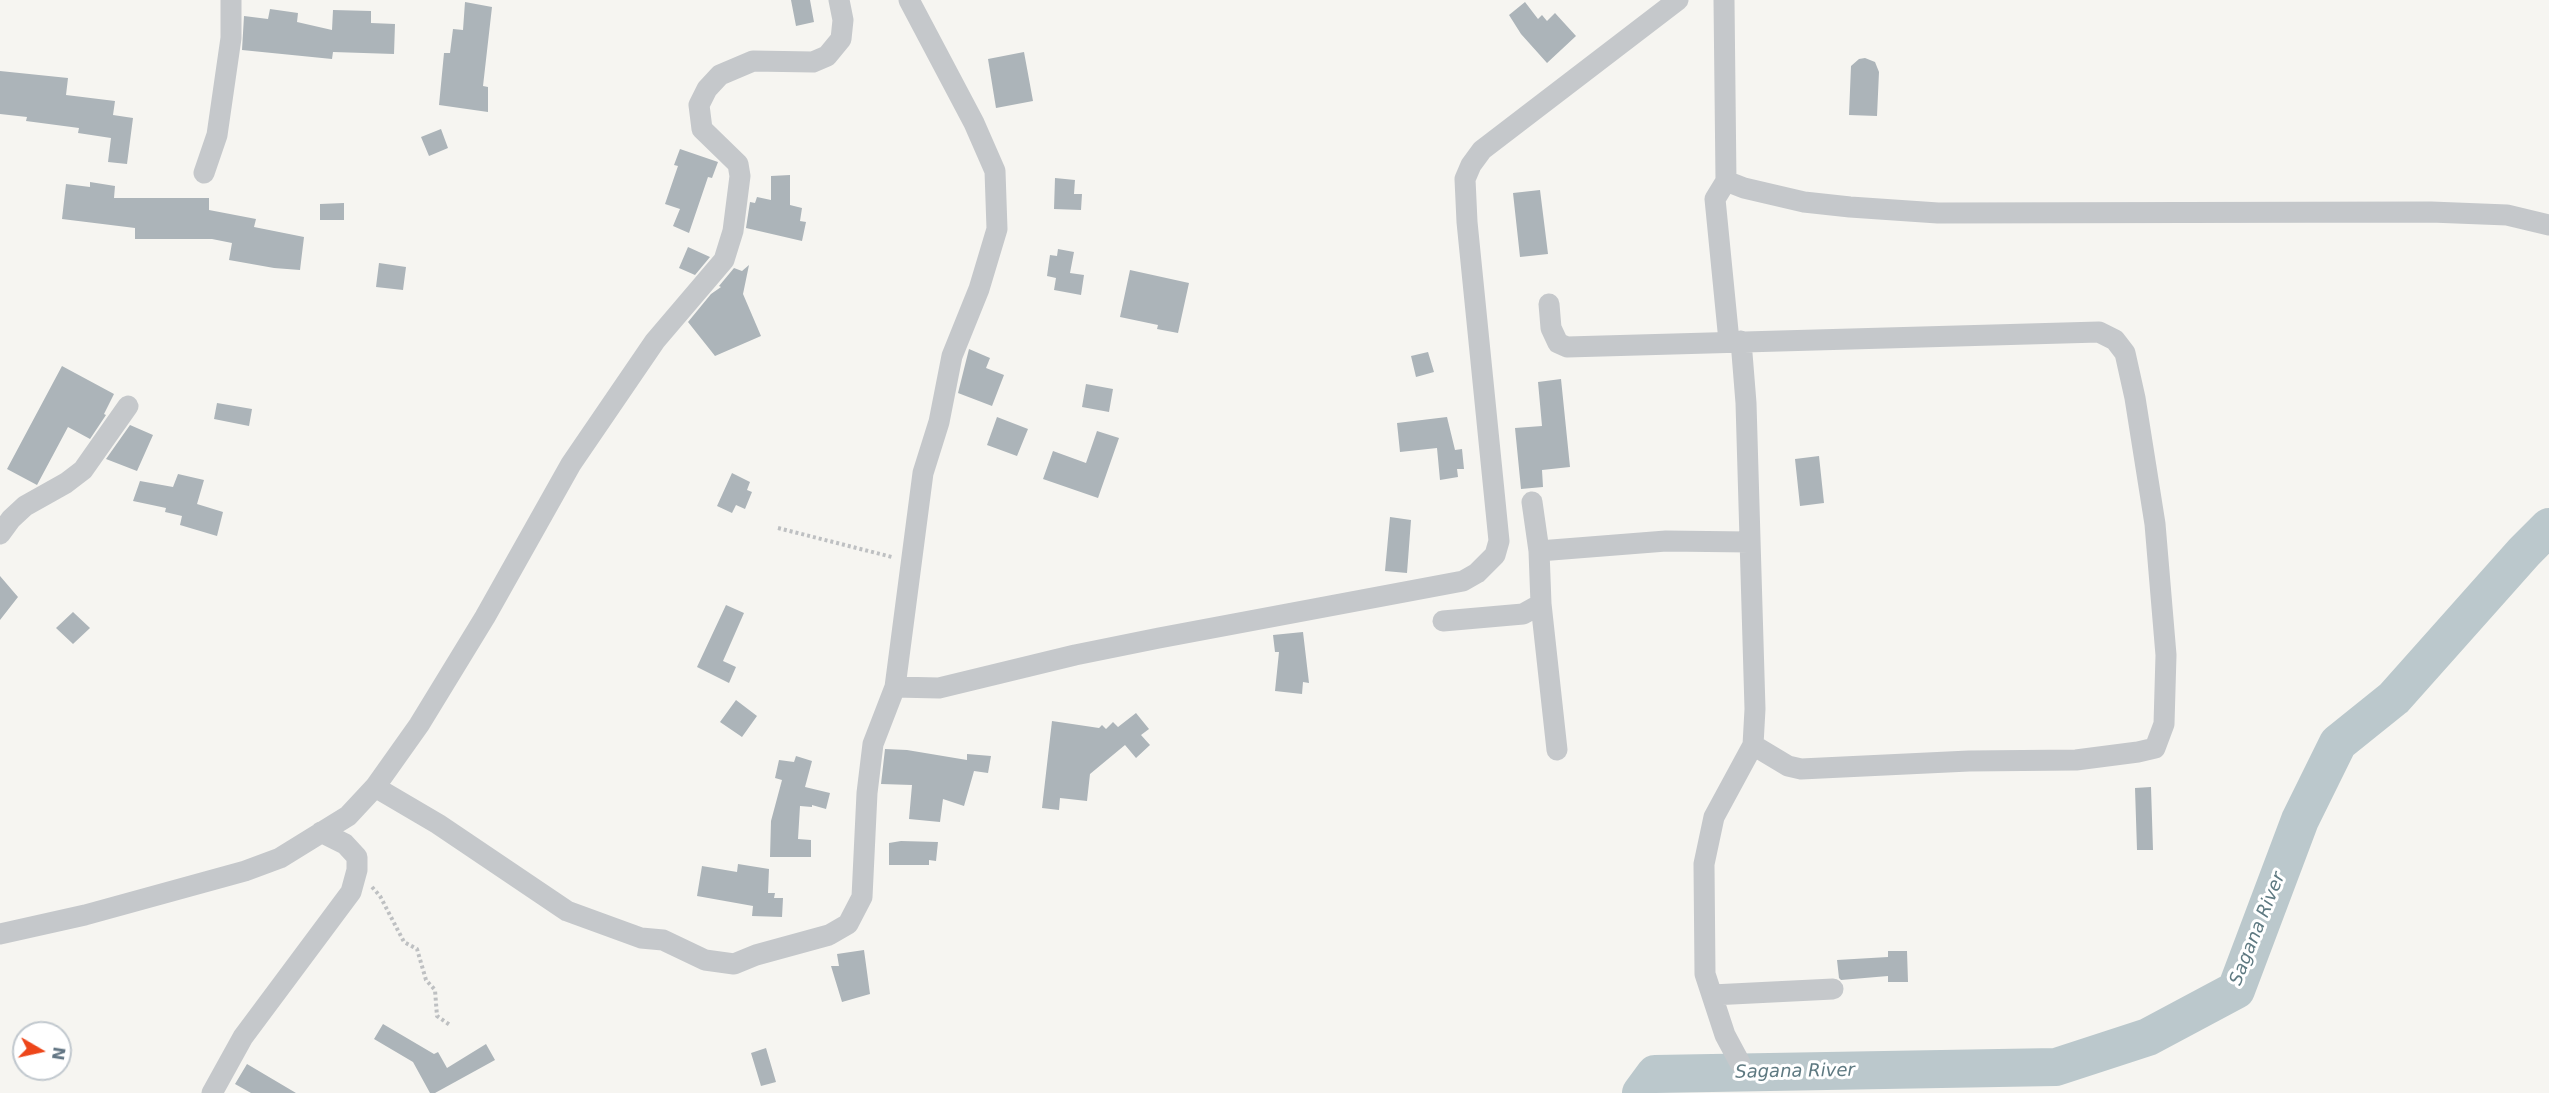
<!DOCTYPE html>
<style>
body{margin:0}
#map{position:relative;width:2549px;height:1093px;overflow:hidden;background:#f6f5f1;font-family:"DejaVu Sans",sans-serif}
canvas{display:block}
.north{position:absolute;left:12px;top:1021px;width:60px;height:60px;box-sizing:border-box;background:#fff;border:2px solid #c1c8ce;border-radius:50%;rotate:99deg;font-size:16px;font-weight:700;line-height:24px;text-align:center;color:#637684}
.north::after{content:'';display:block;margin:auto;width:21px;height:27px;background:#ed461a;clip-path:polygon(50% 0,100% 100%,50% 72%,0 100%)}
</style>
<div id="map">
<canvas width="2549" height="1093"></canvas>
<div class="north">N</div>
</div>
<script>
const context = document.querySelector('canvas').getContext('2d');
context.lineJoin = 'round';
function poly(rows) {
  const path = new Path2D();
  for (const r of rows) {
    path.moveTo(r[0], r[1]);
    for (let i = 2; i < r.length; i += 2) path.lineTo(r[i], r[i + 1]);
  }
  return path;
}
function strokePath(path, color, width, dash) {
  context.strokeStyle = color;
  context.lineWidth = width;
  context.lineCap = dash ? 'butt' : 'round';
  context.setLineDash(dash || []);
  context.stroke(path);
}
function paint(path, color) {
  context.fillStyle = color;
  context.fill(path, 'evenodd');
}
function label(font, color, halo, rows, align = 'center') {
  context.font = font + ' "DejaVu Sans",sans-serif';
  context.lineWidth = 6;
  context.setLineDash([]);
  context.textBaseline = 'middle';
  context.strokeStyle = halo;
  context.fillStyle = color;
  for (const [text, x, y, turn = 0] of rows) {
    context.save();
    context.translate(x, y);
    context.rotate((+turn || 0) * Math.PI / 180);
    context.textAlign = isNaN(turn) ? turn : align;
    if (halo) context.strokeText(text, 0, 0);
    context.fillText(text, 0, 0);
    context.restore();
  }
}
const river = poly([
 [1641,1093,1655,1074,2056,1067,2148,1037,2236,990,2300,820,2338,743,2394,698,2524,552,2549,527]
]);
const building = poly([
 [791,0,810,0,814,22,796,26],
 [465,2,492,7,483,86,488,87,488,112,439,105,444,53,450,53,453,29,463,30],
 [1525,2,1538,19,1542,15,1547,21,1555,13,1576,36,1547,63,1521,34,1509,15],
 [270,9,298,13,297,22,332,30,333,10,371,11,371,23,395,24,394,54,333,52,332,59,242,50,244,16,268,19],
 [1024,52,1033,101,996,108,988,59],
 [1865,58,1875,62,1879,72,1877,116,1849,115,1851,66,1859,59],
 [0,71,68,78,66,95,115,101,113,115,133,118,127,164,108,162,111,138,78,133,79,128,26,121,27,117,0,114],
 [441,129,448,148,429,156,421,137],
 [680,149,718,162,712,178,708,177,689,233,673,226,680,209,665,204,678,166,674,165],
 [790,175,790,205,802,208,800,221,806,222,802,241,746,228,750,202,755,203,757,197,771,200,771,176],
 [1055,178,1075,180,1074,194,1082,194,1081,210,1054,209],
 [90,182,115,186,114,198,209,198,209,210,256,219,254,227,304,237,300,270,274,268,229,260,232,243,212,239,135,239,135,228,62,219,66,184,90,187],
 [1540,190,1548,254,1520,257,1513,193],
 [344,203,344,220,320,220,320,204],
 [688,247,710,257,695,275,679,268],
 [1058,249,1074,252,1070,273,1084,275,1081,295,1054,290,1056,278,1047,276,1050,255,1057,256],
 [379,263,406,267,403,290,376,287],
 [749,265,743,294,761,336,715,356,688,322,711,294,721,287,719,286,734,268,742,271],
 [1130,270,1189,283,1178,333,1157,329,1158,325,1120,317],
 [969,349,990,358,986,368,1004,375,992,406,958,393],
 [1428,352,1434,372,1416,377,1411,356],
 [62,366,114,394,104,414,106,415,90,439,68,427,37,485,7,469],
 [1561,379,1570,467,1542,470,1543,487,1521,489,1515,428,1542,426,1538,382],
 [1086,384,1113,389,1109,412,1082,407],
 [217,403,252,409,249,426,214,419],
 [997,417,1028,429,1017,456,987,445],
 [1447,417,1455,450,1462,449,1464,469,1457,469,1458,477,1440,480,1437,448,1400,452,1397,423],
 [130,425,153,435,137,471,106,459],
 [1097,431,1119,438,1098,498,1043,479,1053,451,1086,463],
 [1819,456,1824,503,1800,506,1795,459],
 [732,473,750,482,747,490,752,492,745,509,736,505,732,513,717,506],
 [178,474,204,480,197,504,223,512,217,536,180,525,182,516,165,512,166,508,133,501,140,481,173,487],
 [1390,517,1411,520,1407,573,1385,571],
 [0,576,18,597,0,620],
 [726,605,744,613,723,661,736,667,729,683,697,667],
 [73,612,90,628,73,644,56,628],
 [1303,632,1309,683,1303,682,1302,694,1275,691,1279,652,1275,652,1273,635],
 [736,700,757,716,742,737,720,722],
 [1136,713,1149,729,1141,735,1150,745,1136,758,1125,745,1090,774,1087,801,1060,798,1059,810,1042,808,1052,721,1099,728,1102,725,1106,729,1113,722,1118,727],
 [885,749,907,750,967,760,967,754,991,756,988,773,974,771,964,806,943,799,940,822,909,819,912,785,881,784],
 [796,756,812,761,805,787,830,793,826,809,812,805,812,807,800,806,798,839,811,840,811,857,770,857,771,821,782,780,775,778,779,760,794,762],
 [2151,787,2153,850,2137,850,2135,788],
 [901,841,938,842,936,861,929,860,929,865,889,865,889,843],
 [738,864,769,869,768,893,775,893,774,898,783,898,782,917,752,916,753,906,697,896,702,866,737,872],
 [864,950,870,994,842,1002,831,966,839,966,837,954],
 [1888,951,1907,951,1908,982,1888,982,1888,976,1841,980,1839,978,1837,960,1888,957],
 [383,1024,434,1054,438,1052,447,1068,486,1044,495,1060,435,1093,430,1093,413,1062,374,1039],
 [766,1048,776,1082,761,1086,751,1053],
 [247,1064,296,1093,251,1093,235,1084]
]);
const path = poly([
 [778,528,892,557],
 [372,887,380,896,404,942,417,949,426,980,435,990,437,1016,450,1025]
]);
const minor = poly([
 [1724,0,1726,181,1715,199,1729,341],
 [204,173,217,135,231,38,231,0],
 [1726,181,1744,188,1804,202,1850,207,1938,213,2431,212,2507,215,2549,225],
 [1549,304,1551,328,1558,343,1567,347,2099,332,2115,340,2125,353,2135,398,2155,524,2166,655,2164,724,2155,748,2138,752,2076,760,1969,761,1801,769,1788,766,1753,745],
 [1532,502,1539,551,1541,604,1557,750],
 [0,534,11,519,25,506,66,483,83,470,128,406],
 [1539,551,1666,541,1749,542],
 [1443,621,1523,614,1541,604],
 [895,687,939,688,1075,655,1159,638,1463,581,1477,573,1495,555,1499,541,1467,222,1465,179,1471,165,1482,150,1678,0],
 [375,787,438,824,567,911,641,938,663,940,705,960,734,964,756,955,829,935,848,924,862,897,867,793,873,744,895,687,923,473,939,422,952,356,979,289,997,229,995,171,974,123,909,0],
 [0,934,85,915,245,871,280,858,348,816,375,787,419,725,485,617,571,464,655,341,724,260,733,231,740,176,738,164,702,129,699,105,707,89,720,75,753,61,813,62,827,56,841,39,843,20,839,0],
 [1712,995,1833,989],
 [1740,1063,1725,1035,1705,974,1704,864,1714,817,1753,745,1755,709,1746,403,1741,341],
 [212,1093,243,1037,351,892,357,870,357,857,345,844,321,832]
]);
const waterNames = [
 ["Sagana River",2258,929,-68],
 ["Sagana River",1795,1072,-1]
];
strokePath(river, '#bbc8cc', 38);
paint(building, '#acb4b9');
strokePath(path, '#bec0c2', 4, [3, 3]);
strokePath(minor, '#c5c8cb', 21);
label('italic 18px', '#5e7981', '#fff', waterNames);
</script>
